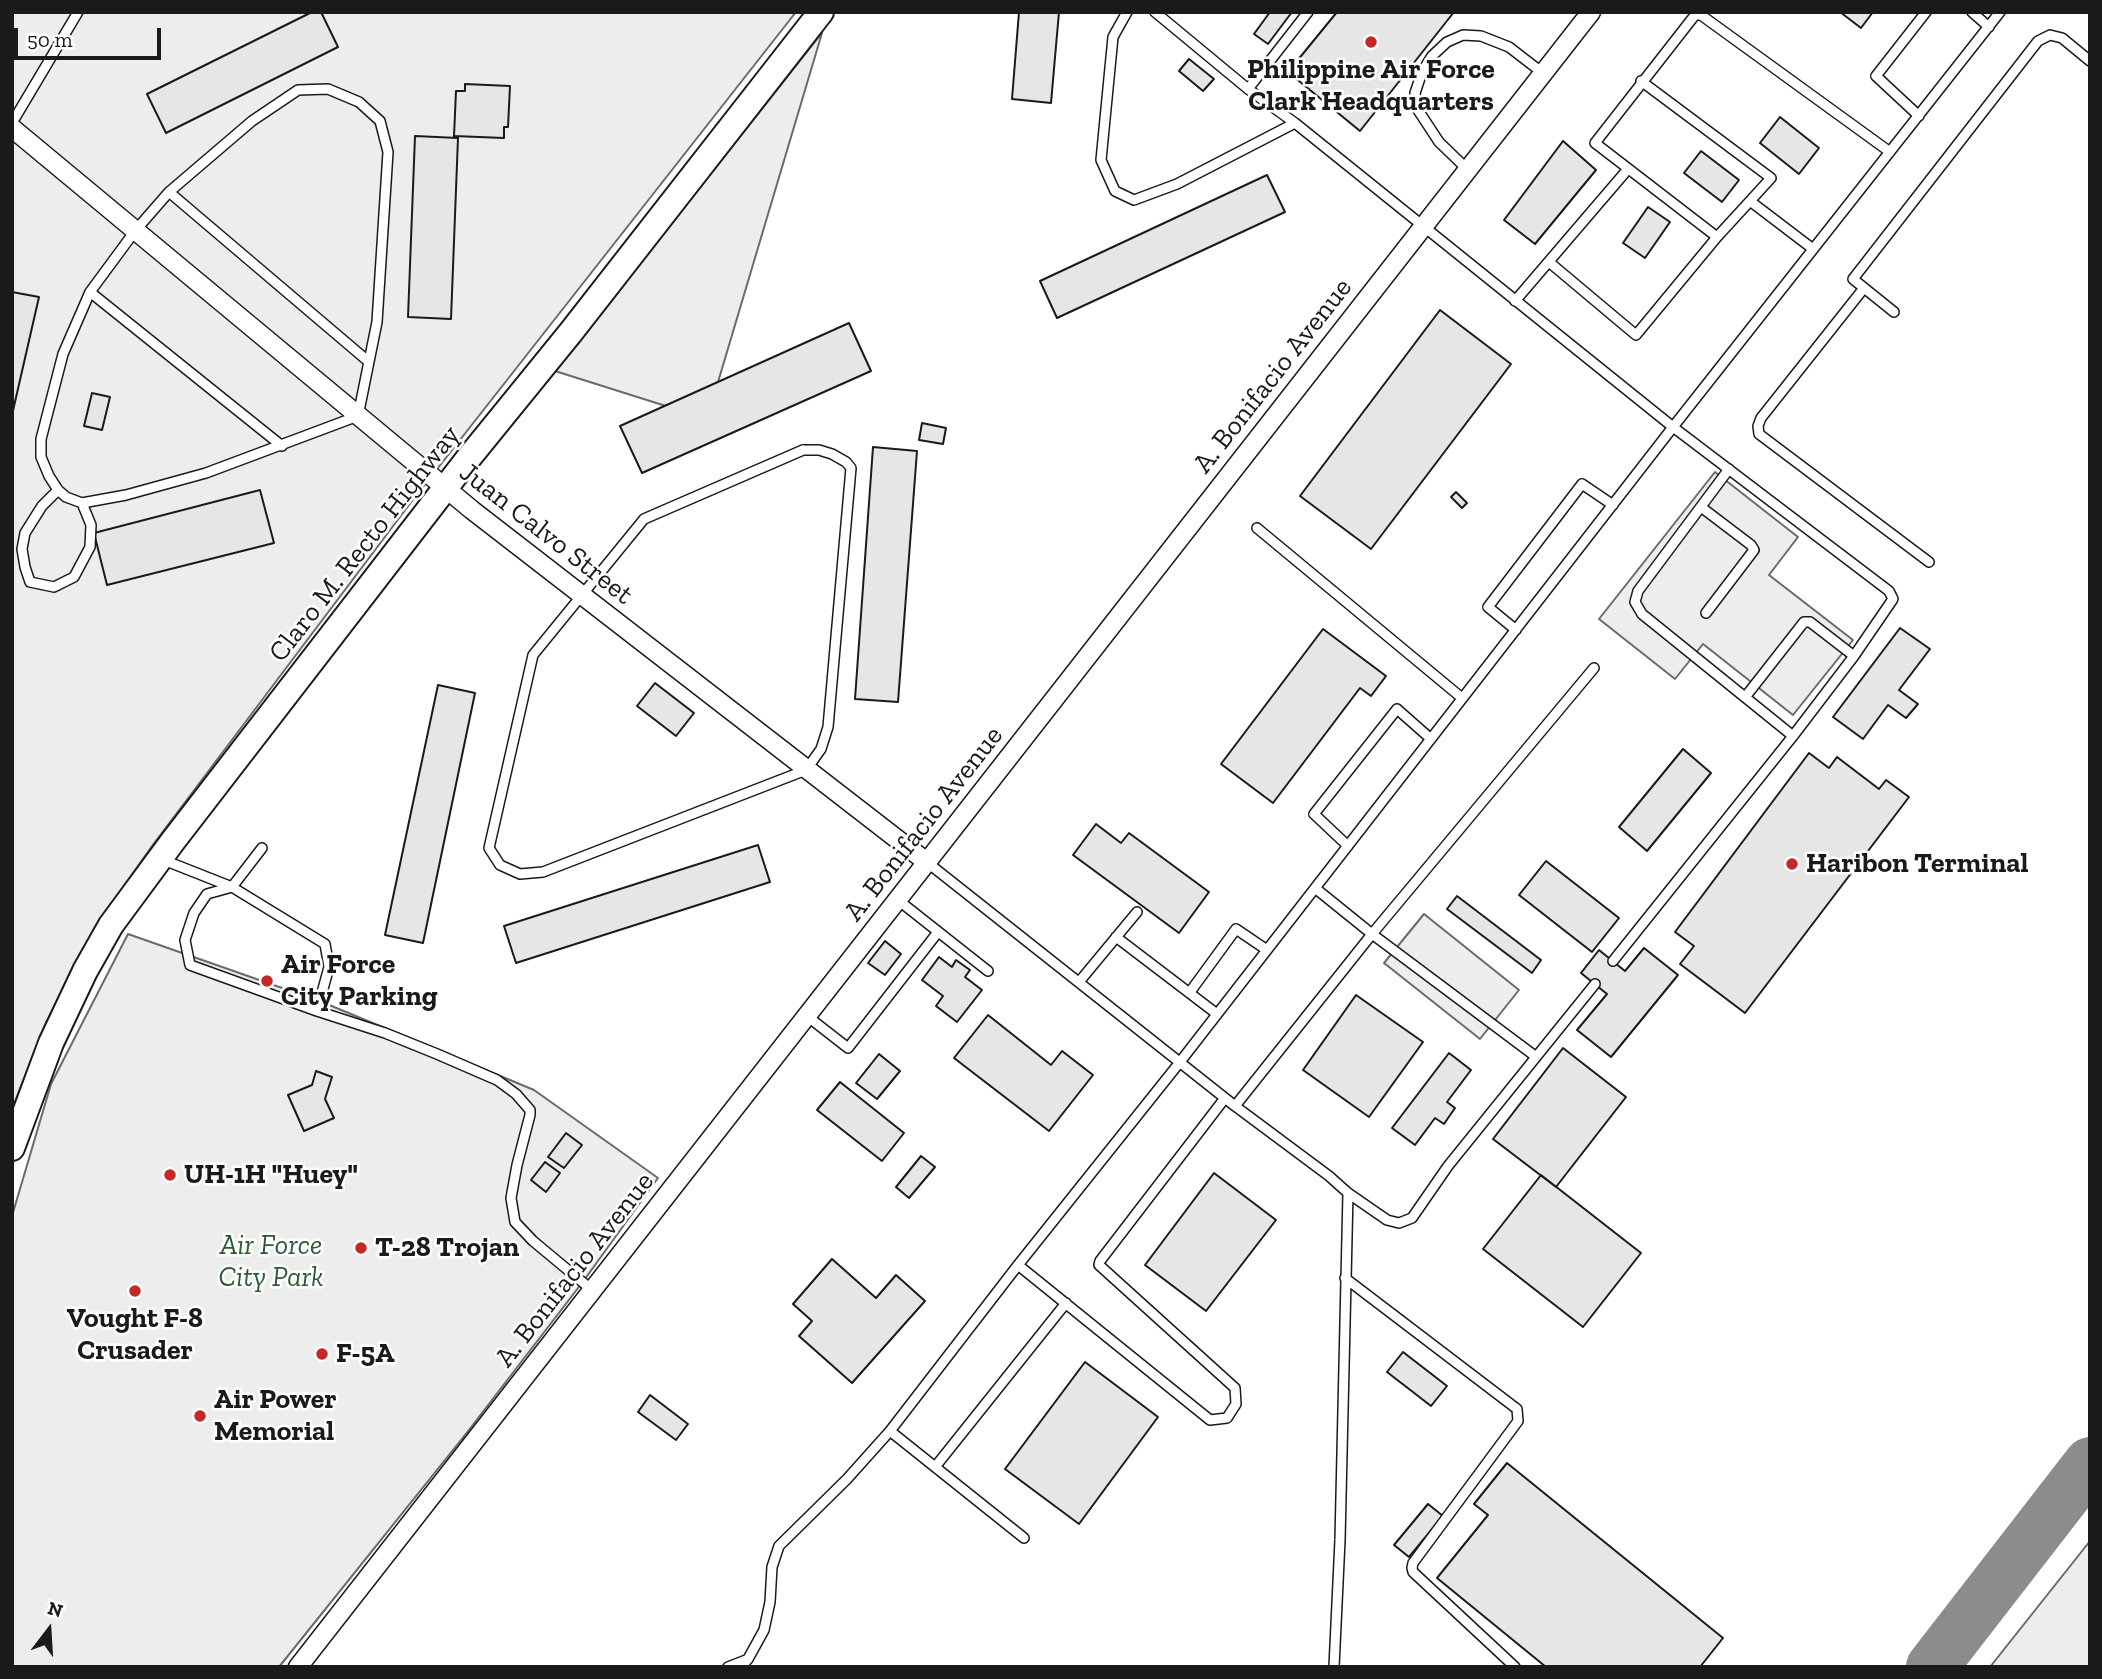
<!DOCTYPE html>
<style>
body{margin:0}
#map{position:relative;width:2102px;height:1679px;overflow:hidden;background:#fff;font-family:"Zilla Slab",serif}
canvas{display:block}
.frame{position:absolute;inset:0;border:14px solid #1a1a1a;pointer-events:none}
.north{position:absolute;left:14px;top:1595px;width:70px;height:70px;-webkit-text-stroke:5px #fff;paint-order:stroke;rotate:17deg;font-size:19px;font-weight:700;line-height:28px;text-align:center;color:#1a1a1a}
.north::after{content:'';display:block;margin:auto;width:24px;height:32px;background:#1a1a1a;clip-path:polygon(50% 0,100% 100%,50% 72%,0 100%)}
.scale{position:absolute;left:14px;top:28px;width:147px;height:32px;box-sizing:border-box;border:4px solid #1a1a1a;border-top:0;padding-left:9px;font-size:21px;line-height:24px;white-space:nowrap;color:#1a1a1a;-webkit-text-stroke:5px #fff;paint-order:stroke}
</style>
<div id="map">
<canvas width="2102" height="1679"></canvas>
<div class="frame"></div>
<div class="north">N</div>
<div class="scale">50 m</div>
</div>
<script>
const context = document.querySelector('canvas').getContext('2d');
context.lineJoin = 'round';
function paint(path, color) {
  context.fillStyle = color;
  context.fill(path, 'evenodd');
}
function poly(rows) {
  const path = new Path2D();
  for (const r of rows) {
    path.moveTo(r[0], r[1]);
    for (let i = 2; i < r.length; i += 2) path.lineTo(r[i], r[i + 1]);
  }
  return path;
}
function strokePath(path, color, width, dash) {
  context.strokeStyle = color;
  context.lineWidth = width;
  context.lineCap = dash ? 'butt' : 'round';
  context.setLineDash(dash || []);
  context.stroke(path);
}
function label(font, color, halo, rows, align = 'center') {
  context.font = font + ' "Zilla Slab",serif';
  context.lineWidth = 5;
  context.setLineDash([]);
  context.textBaseline = 'middle';
  context.strokeStyle = halo;
  context.fillStyle = color;
  for (const [text, x, y, turn = 0] of rows) {
    context.save();
    context.translate(x, y);
    context.rotate((+turn || 0) * Math.PI / 180);
    context.textAlign = isNaN(turn) ? turn : align;
    if (halo) context.strokeText(text, 0, 0);
    context.fillText(text, 0, 0);
    context.restore();
  }
}
const built = poly([
 [12,12,796,12,412,501,152,846,107,910,72,971,45,1025,12,1109,12,12],
 [822,33,707,419,555,371,822,33],
 [1715,472,1798,537,1769,575,1853,640,1793,715,1703,644,1675,679,1599,619,1715,472],
 [1424,914,1519,990,1480,1039,1384,963,1424,914],
 [128,934,322,1002,534,1090,658,1178,582,1283,465,1435,279,1667,12,1667,12,1216,51,1084,128,934],
 [2090,1541,2090,1667,1990,1667,2090,1541]
]);
const taxiway = poly([
 [1932,1667,2090,1463]
]);
const building = poly([
 [312,12,321,12,338,47,166,133,147,94,312,12],
 [1019,12,1059,12,1051,103,1012,99,1019,12],
 [1270,12,1292,12,1268,44,1254,34,1270,12],
 [1337,12,1454,12,1360,131,1288,72,1337,12],
 [1840,12,1873,12,1861,28,1840,12],
 [1189,59,1214,79,1203,91,1179,71,1189,59],
 [465,84,510,86,508,127,504,127,504,138,454,136,456,91,465,91,465,84],
 [1780,117,1819,148,1799,174,1760,143,1780,117],
 [415,136,458,138,451,319,408,317,415,136],
 [1563,141,1596,170,1535,244,1504,220,1563,141],
 [1701,151,1739,180,1722,202,1684,173,1701,151],
 [1267,175,1285,212,1057,318,1040,281,1267,175],
 [1648,207,1670,222,1645,258,1623,243,1648,207],
 [12,292,39,297,12,415,12,292],
 [1440,310,1511,364,1371,549,1300,496,1440,310],
 [849,323,871,371,642,473,620,426,849,323],
 [92,393,110,397,102,430,84,426,92,393],
 [922,423,946,428,943,444,919,440,922,423],
 [873,447,917,451,898,702,855,699,873,447],
 [260,490,274,543,107,585,94,533,260,490],
 [1456,492,1467,503,1462,508,1451,497,1456,492],
 [1900,628,1930,649,1899,690,1918,704,1906,718,1888,705,1863,739,1833,717,1900,628],
 [1323,629,1386,676,1371,696,1360,688,1273,803,1221,764,1323,629],
 [655,683,694,713,676,736,637,706,655,683],
 [438,685,475,693,423,943,385,935,438,685],
 [1683,749,1711,773,1647,851,1619,827,1683,749],
 [1809,753,1829,768,1837,757,1879,789,1886,780,1909,797,1745,1013,1680,964,1694,946,1675,932,1809,753],
 [1096,824,1121,843,1129,833,1209,892,1179,933,1073,855,1096,824],
 [758,845,770,882,516,963,504,926,758,845],
 [1546,861,1619,918,1592,952,1519,895,1546,861],
 [1457,896,1541,960,1532,973,1447,909,1457,896],
 [885,941,901,954,885,975,868,963,885,941],
 [1644,948,1678,975,1611,1057,1577,1030,1607,994,1581,973,1599,950,1625,971,1644,948],
 [939,957,952,967,956,960,970,970,965,977,982,990,957,1022,936,1006,943,996,922,980,939,957],
 [1356,995,1423,1042,1369,1117,1303,1070,1356,995],
 [988,1015,1051,1065,1062,1051,1093,1075,1049,1131,954,1058,988,1015],
 [1563,1048,1626,1097,1556,1187,1493,1139,1563,1048],
 [1449,1053,1471,1070,1447,1102,1455,1108,1444,1124,1435,1118,1415,1145,1392,1128,1449,1053],
 [879,1054,900,1071,877,1099,856,1083,879,1054],
 [316,1071,332,1077,325,1099,334,1118,304,1131,288,1095,312,1085,316,1071],
 [840,1082,904,1133,882,1161,817,1110,840,1082],
 [566,1133,582,1145,564,1168,548,1157,566,1133],
 [921,1156,935,1167,909,1198,896,1187,921,1156],
 [545,1162,560,1173,546,1192,531,1180,545,1162],
 [1214,1173,1276,1220,1206,1311,1145,1265,1214,1173],
 [1541,1175,1641,1253,1583,1327,1483,1249,1541,1175],
 [832,1259,876,1298,896,1275,925,1301,852,1383,799,1336,812,1321,793,1304,832,1259],
 [1403,1352,1447,1386,1431,1406,1387,1372,1403,1352],
 [1085,1362,1158,1417,1079,1524,1005,1469,1085,1362],
 [650,1395,688,1424,676,1440,638,1412,650,1395],
 [1507,1463,1723,1638,1700,1667,1546,1667,1437,1578,1488,1515,1474,1504,1507,1463],
 [1428,1504,1443,1516,1409,1557,1394,1545,1428,1504]
]);
const lane = poly([
 [1127,12,1113,37,1101,160,1115,191,1134,200,1177,184,1295,123],
 [1155,12,1248,89,1295,123,1673,427,1889,591,1893,599,1854,656,1793,736,1613,961],
 [1972,12,1989,27],
 [1641,81,1771,178,1750,201],
 [328,89,359,102,380,121,388,152,377,322,358,416,206,473,126,495,82,503,66,497,58,490,49,476,41,457,41,439,63,354,90,292,135,231,169,192,252,121,298,90,328,89],
 [1248,89,1308,12],
 [1919,116,1876,76,1926,12],
 [12,123,78,12],
 [1468,170,1439,142,1418,110,1415,93,1422,72,1432,56,1447,42,1463,35,1481,36,1509,47,1544,74],
 [169,192,369,362],
 [1813,249,1750,201,1717,237,1595,143,1695,15,1701,15,1890,152],
 [1549,262,1636,335,1717,237],
 [1864,288,1761,418,1758,426,1759,434,1929,562],
 [90,292,282,446],
 [1515,301,1628,169],
 [1894,312,1853,279,2038,41,2050,35,2062,38,2090,61],
 [803,450,819,450,832,454,846,462,851,468,828,727,821,749,806,770,543,872,520,874,500,865,489,848,533,655,644,519,803,450],
 [1729,469,1638,591,1635,602,1642,614,1793,736],
 [58,490,42,506,25,533,22,549,25,567,30,582,54,587,74,577,90,547,91,525,82,503],
 [1701,507,1751,545,1754,550,1706,613],
 [1257,528,1462,698],
 [1516,630,1488,607,1582,484,1613,505],
 [1746,696,1804,622,1810,622,1854,656],
 [1348,846,1314,814,1397,709,1431,739],
 [161,859,232,887,325,944,329,967,317,1011,190,965,185,940,194,913,207,894,232,887,262,848],
 [928,863,1235,1106,1329,1176,1348,1193,1387,1220,1399,1223,1412,1218,1448,1166,1595,984],
 [1315,888,1372,934,1535,1056],
 [898,900,988,971],
 [1116,937,1217,1014],
 [1079,982,1137,912],
 [1190,992,1236,929,1267,950],
 [317,1011,385,1033,437,1054,497,1080,516,1094,530,1110,530,1115,517,1165,511,1198,515,1222,533,1241,592,1290],
 [807,1016,848,1048,938,932],
 [1235,1106,1372,934,1594,668],
 [1018,1265,1210,1420,1227,1418,1236,1404,1235,1388,1099,1265,1100,1261,1225,1098],
 [1345,1278,1517,1409,1518,1421,1413,1563,1412,1568,1413,1572,1515,1667],
 [890,1431,1024,1538],
 [935,1467,1066,1303],
 [728,1667,746,1660],
 [741,1667,748,1659,764,1630,770,1602,772,1567,779,1546,847,1479,890,1431,1018,1265,1180,1062,1673,427,2000,12],
 [1334,1667,1340,1540,1348,1193]
]);
const street = poly([
 [12,128,472,510,928,863],
 [298,1667,1591,12]
]);
const secondary = poly([
 [12,1148,51,1043,85,971,111,925,173,841,467,460,571,332,821,12]
]);
const markers = [
 [1371,42,7,"#c62828"],
 [1792,864,7,"#c62828"],
 [267,981,7,"#c62828"],
 [170,1175,7,"#c62828"],
 [361,1248,7,"#c62828"],
 [135,1291,7,"#c62828"],
 [322,1354,7,"#c62828"],
 [200,1416,7,"#c62828"]
];
const poiNames = [
 ["Philippine Air Force",1371,70,"center"],
 ["Clark Headquarters",1371,102,"center"],
 ["Haribon Terminal",1806,864],
 ["Air Force",281,965],
 ["City Parking",281,997],
 ["UH-1H \"Huey\"",184,1175],
 ["T-28 Trojan",375,1248],
 ["Vought F-8",135,1319,"center"],
 ["Crusader",135,1351,"center"],
 ["F-5A",336,1354],
 ["Air Power",214,1400],
 ["Memorial",214,1432]
];
const streetNames = [
 ["A. Bonifacio Avenue",1273,376,-52],
 ["Juan Calvo Street",546,534,38],
 ["Claro M. Recto Highway",365,544,-52],
 ["A. Bonifacio Avenue",924,824,-52],
 ["A. Bonifacio Avenue",575,1270,-52]
];
const parkNames = [
 ["Air Force",271,1246],
 ["City Park",271,1278]
];
paint(built, '#ededed');
strokePath(built, '#6a6a6a', 2);
strokePath(taxiway, '#8c8c8c', 52);
paint(building, '#e6e6e6');
strokePath(building, '#1a1a1a', 2);
strokePath(lane, '#1a1a1a', 12);
strokePath(street, '#1a1a1a', 21);
strokePath(secondary, '#1a1a1a', 28);
strokePath(lane, '#fff', 9);
strokePath(street, '#fff', 18);
strokePath(secondary, '#fff', 24);
for (const [x, y, r, color] of markers) {
  const dot = new Path2D();
  dot.arc(x, y, r, 0, 2 * Math.PI);
  context.fillStyle = color;
  context.fill(dot);
  strokePath(dot, '#fff', 2.5);
}
label('bold 28px', '#1a1a1a', '#fff', poiNames, 'left');
label('28px', '#1a1a1a', '#fff', streetNames);
label('italic 28px', '#2b5a34', '#fff', parkNames);
</script>
